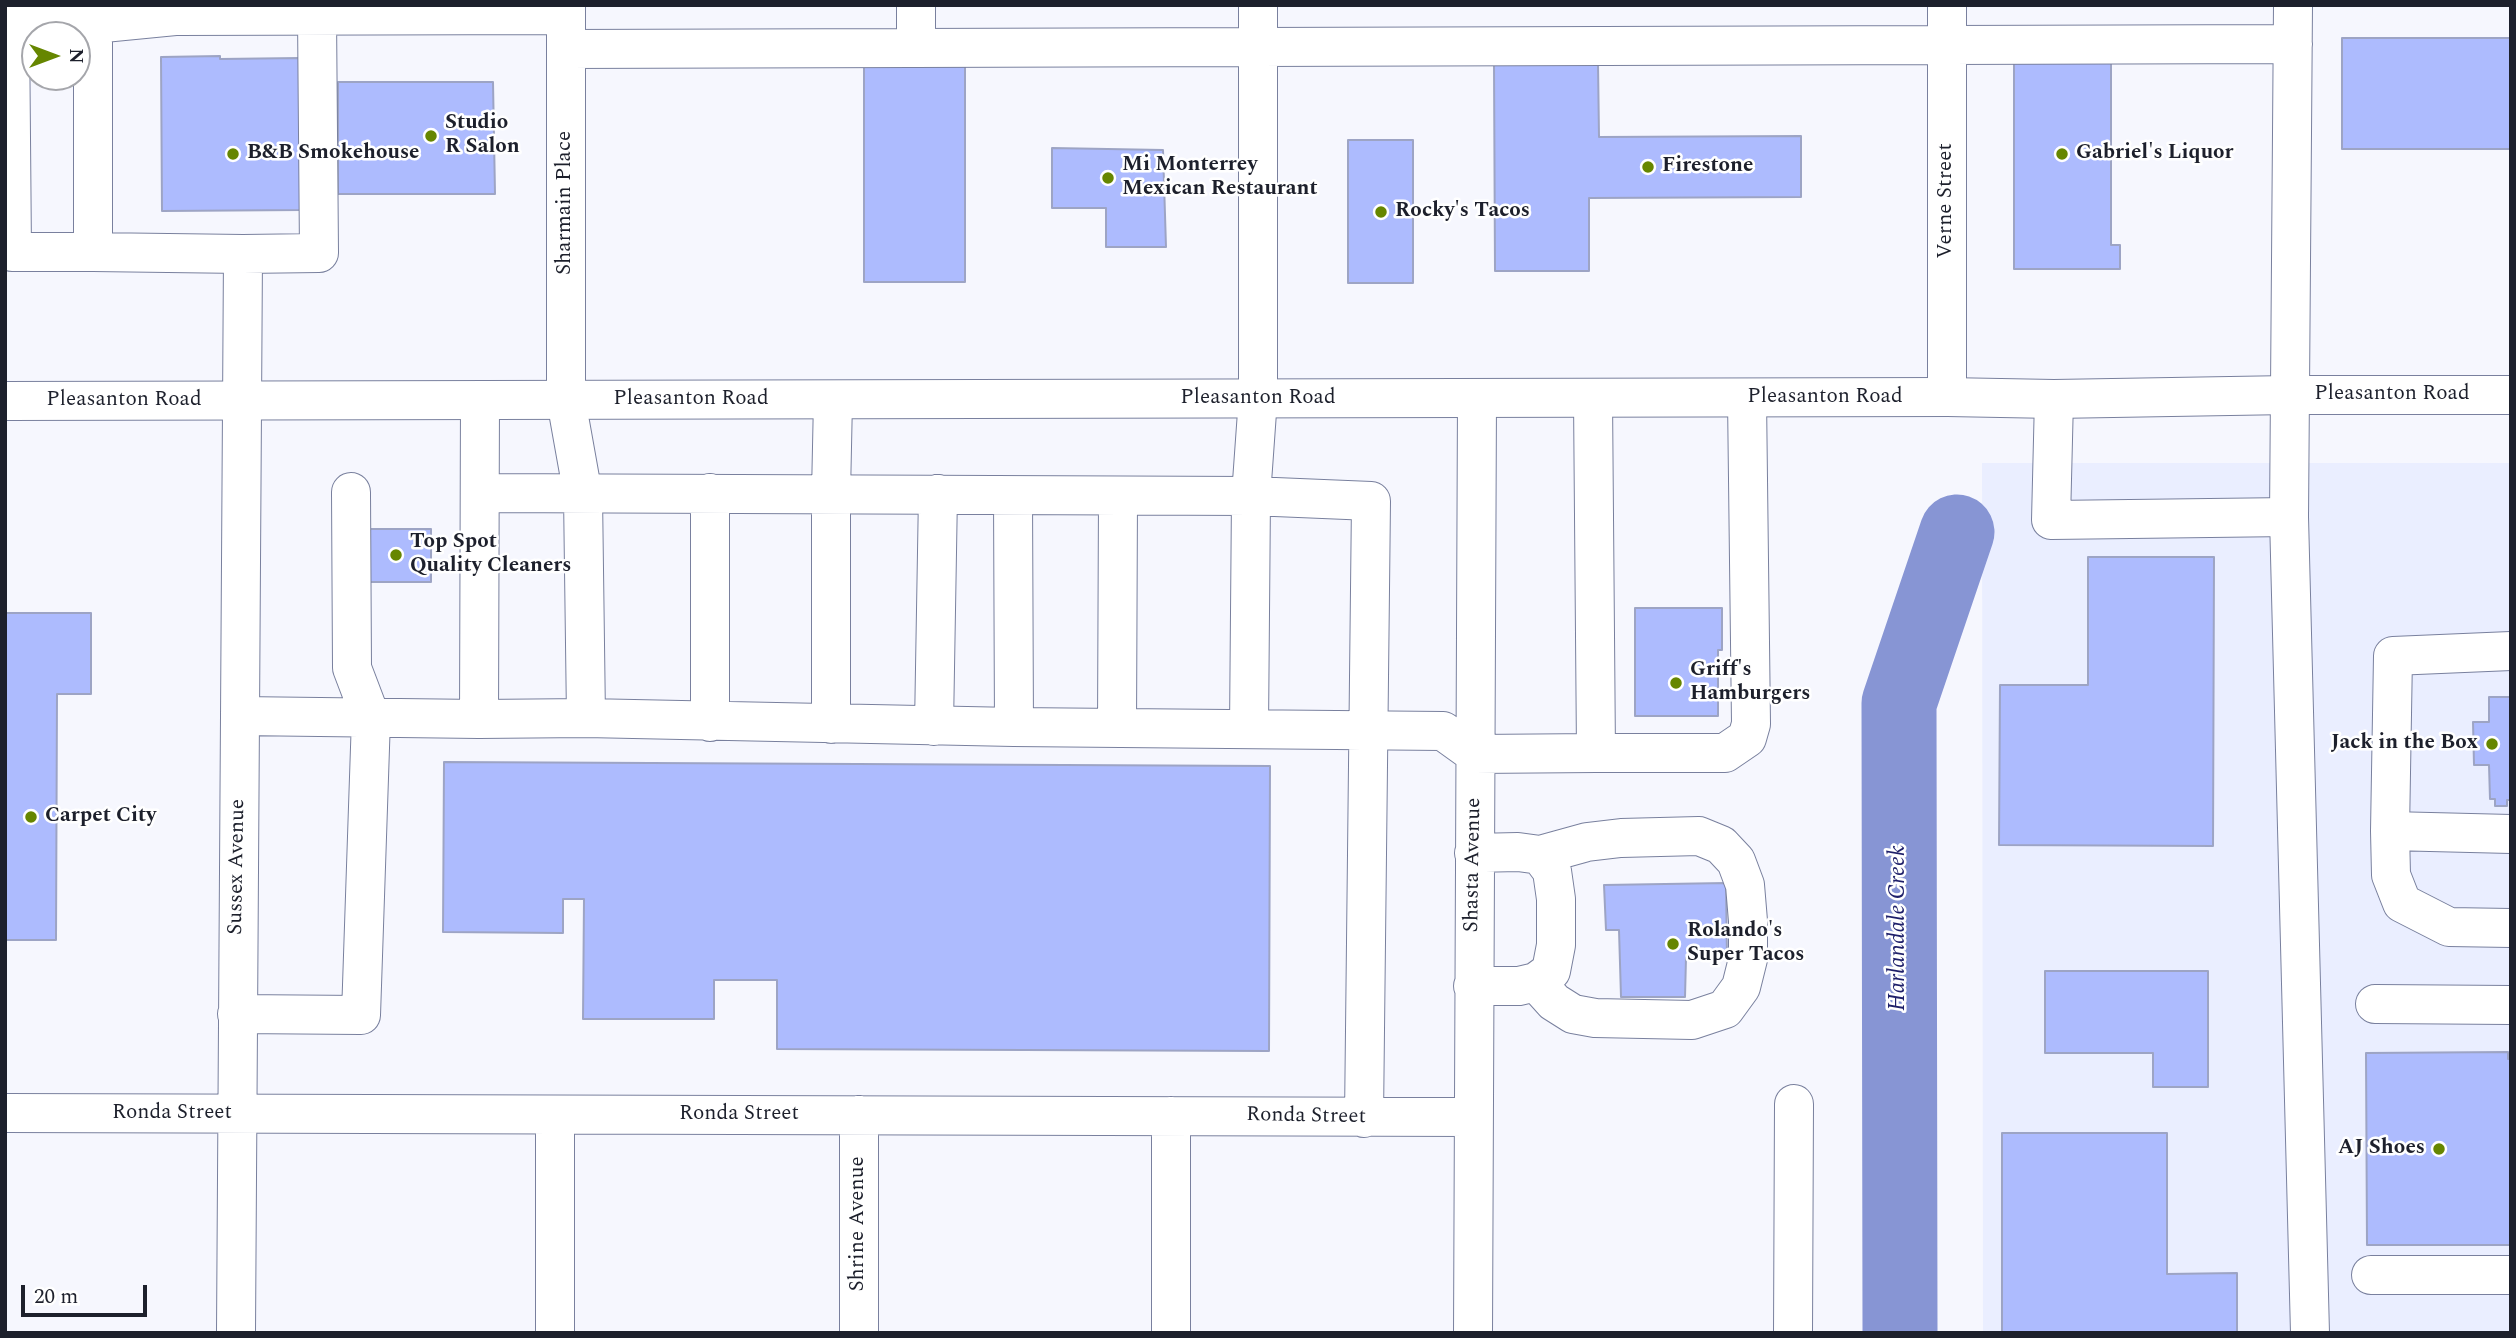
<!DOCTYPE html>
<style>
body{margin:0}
#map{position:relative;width:2516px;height:1338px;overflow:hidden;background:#f6f7fe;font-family:Spectral,serif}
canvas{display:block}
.frame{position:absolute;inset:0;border:7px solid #1d202c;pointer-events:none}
.north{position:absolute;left:21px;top:21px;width:70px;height:70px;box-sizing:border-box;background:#fff;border:2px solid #a5a6ab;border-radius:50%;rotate:90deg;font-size:19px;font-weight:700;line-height:28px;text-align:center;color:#1d202c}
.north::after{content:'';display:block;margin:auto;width:24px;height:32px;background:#668600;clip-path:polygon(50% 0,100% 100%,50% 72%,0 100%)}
.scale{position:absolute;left:21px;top:1285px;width:126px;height:32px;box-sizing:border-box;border:4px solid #1d202c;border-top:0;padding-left:9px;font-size:21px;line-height:24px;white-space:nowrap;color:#1d202c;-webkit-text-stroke:5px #fff;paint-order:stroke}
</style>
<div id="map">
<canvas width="2516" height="1338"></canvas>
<div class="frame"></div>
<div class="north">N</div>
<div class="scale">20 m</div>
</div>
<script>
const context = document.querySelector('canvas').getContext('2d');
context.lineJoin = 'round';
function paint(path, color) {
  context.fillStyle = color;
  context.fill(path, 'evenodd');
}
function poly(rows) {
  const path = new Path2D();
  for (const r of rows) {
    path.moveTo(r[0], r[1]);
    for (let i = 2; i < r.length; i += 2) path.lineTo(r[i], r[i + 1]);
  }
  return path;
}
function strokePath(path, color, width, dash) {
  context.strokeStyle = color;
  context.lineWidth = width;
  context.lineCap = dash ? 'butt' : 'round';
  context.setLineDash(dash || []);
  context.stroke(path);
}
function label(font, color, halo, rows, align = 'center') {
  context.font = font + ' Spectral,serif';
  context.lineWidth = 5;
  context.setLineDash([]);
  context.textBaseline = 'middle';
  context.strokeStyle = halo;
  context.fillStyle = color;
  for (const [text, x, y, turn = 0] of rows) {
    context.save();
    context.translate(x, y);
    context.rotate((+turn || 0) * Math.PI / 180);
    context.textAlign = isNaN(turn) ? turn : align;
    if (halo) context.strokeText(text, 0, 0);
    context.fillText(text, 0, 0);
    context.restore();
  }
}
const built = poly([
 [1982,463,2511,463,2511,1333,1983,1333]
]);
const river = poly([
 [1900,1333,1899,703,1957,532]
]);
const building = poly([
 [2342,38,2511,38,2511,149,2342,149,2342,38],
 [220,56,220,59,300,58,302,210,162,211,161,57,220,56],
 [864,60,965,60,965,282,864,282,864,60],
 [2014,62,2111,63,2111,245,2120,245,2120,269,2014,269,2014,62],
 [1598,63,1599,137,1801,136,1801,197,1589,198,1589,271,1495,271,1494,64,1598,63],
 [338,82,493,82,495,194,338,194,338,82],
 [1348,140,1413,140,1413,283,1348,283,1348,140],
 [1052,148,1163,150,1166,247,1106,247,1106,208,1052,208,1052,148],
 [361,529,431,529,431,582,361,582,361,529],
 [2088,557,2214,557,2213,846,1999,845,2000,685,2088,685,2088,557],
 [1635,608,1722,608,1722,650,1718,650,1718,716,1635,716,1635,608],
 [5,613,91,613,91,694,57,694,56,940,5,940,5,613],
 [2489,697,2511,697,2511,800,2507,800,2507,806,2495,806,2495,799,2490,799,2489,765,2474,765,2473,722,2489,722,2489,697],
 [444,762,1270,766,1269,1051,777,1049,777,980,714,980,714,1019,583,1019,584,899,563,899,563,933,443,932,444,762],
 [1726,883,1727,959,1686,958,1685,997,1621,997,1619,930,1606,930,1604,885,1726,883],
 [2045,971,2208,971,2208,1087,2153,1087,2153,1053,2045,1053,2045,971],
 [2508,1052,2508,1059,2511,1059,2510,1245,2367,1245,2366,1053,2508,1052],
 [2002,1133,2167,1133,2167,1274,2237,1273,2237,1333,2002,1333,2002,1133]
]);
const minor = poly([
 [566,5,566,400,583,495,586,718],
 [2293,5,2289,517,2310,1333],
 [10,24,93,24,93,252,12,252,10,24],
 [93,24,175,16,566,15],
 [916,47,916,5],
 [566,49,2293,44],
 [93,252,243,254,236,1333],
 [243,254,319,253,317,15],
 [1947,397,1947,5],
 [1593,398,1596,753,1725,753,1747,738,1751,724,1747,398],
 [2054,399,2051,520,2289,517],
 [480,493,1251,496,1371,501,1364,1118],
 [1013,496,1014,727],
 [2511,651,2393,656,2390,831,2511,834],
 [240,716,479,719,586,718,1014,727,1443,731,1475,754,1596,753],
 [479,719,480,400],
 [710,722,710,493],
 [831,724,831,494,833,400],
 [934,726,938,494],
 [1117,727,1118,497],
 [1249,729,1251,496,1258,398,1258,5],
 [2390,831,2391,875,2402,903,2449,927,2511,928],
 [1536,982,1554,1002,1573,1014,1595,1018,1692,1020,1725,1009,1741,987,1748,959,1748,921,1745,885,1736,861,1721,845,1699,836,1621,838,1587,842,1540,855],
 [1473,986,1519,986,1536,982,1551,971,1556,945,1556,899,1552,871,1540,855,1518,852,1474,853],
 [2375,1004,2511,1005],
 [237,1014,361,1015,371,718,352,668,351,492],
 [5,1113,1472,1117],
 [555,1115,555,1333],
 [2371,1275,2511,1275],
 [859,1333,859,1115],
 [1171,1333,1171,1116],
 [1473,1333,1477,398],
 [1793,1333,1794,1104]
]);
const major = poly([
 [5,401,1947,397,2054,399,2289,395,2511,395]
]);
const markers = [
 [431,136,7,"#668600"],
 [233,154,7,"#668600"],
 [2062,154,7,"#668600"],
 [1648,167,7,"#668600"],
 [1108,178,7,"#668600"],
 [1381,212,7,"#668600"],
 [396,555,7,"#668600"],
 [1676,683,7,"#668600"],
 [2492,744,7,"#668600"],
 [31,817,7,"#668600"],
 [1673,944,7,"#668600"],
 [2439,1149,7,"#668600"]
];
const poiNames = [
 ["Studio",445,124],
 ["R Salon",445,148],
 ["B&B Smokehouse",247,154],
 ["Gabriel's Liquor",2076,154],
 ["Mi Monterrey",1122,166],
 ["Mexican Restaurant",1122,190],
 ["Firestone",1662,167],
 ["Rocky's Tacos",1395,212],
 ["Top Spot",410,543],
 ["Quality Cleaners",410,567],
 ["Griff's",1690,671],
 ["Hamburgers",1690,695],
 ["Jack in the Box",2478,744,"right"],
 ["Carpet City",45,817],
 ["Rolando's",1687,932],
 ["Super Tacos",1687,956],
 ["AJ Shoes",2425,1149,"right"]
];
const streetNames = [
 ["Verne Street",1947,201,-90],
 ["Sharmain Place",566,203,-90],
 ["Pleasanton Road",2392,395],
 ["Pleasanton Road",1825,398],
 ["Pleasanton Road",1258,399],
 ["Pleasanton Road",691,400],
 ["Pleasanton Road",124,401],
 ["Shasta Avenue",1474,865,-89],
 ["Sussex Avenue",238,867,-89],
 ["Ronda Street",172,1114],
 ["Ronda Street",739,1115],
 ["Ronda Street",1306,1117,1],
 ["Shrine Avenue",859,1224,-90]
];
const waterNames = [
 ["Harlandale Creek",1899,928,-90]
];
paint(built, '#eaeeff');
strokePath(river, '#8795d4', 75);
paint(building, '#adbbfe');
strokePath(building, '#9da4c4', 2);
strokePath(minor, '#79809e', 40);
strokePath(major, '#79809e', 40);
strokePath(minor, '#fff', 38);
strokePath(major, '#fff', 38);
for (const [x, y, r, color] of markers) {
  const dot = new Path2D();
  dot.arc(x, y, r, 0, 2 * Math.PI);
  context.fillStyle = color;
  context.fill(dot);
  strokePath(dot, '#fff', 2.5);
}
label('bold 21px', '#1d202c', '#fff', poiNames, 'left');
label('21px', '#1d202c', '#fff', streetNames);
label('italic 23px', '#1e1f69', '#fff', waterNames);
</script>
